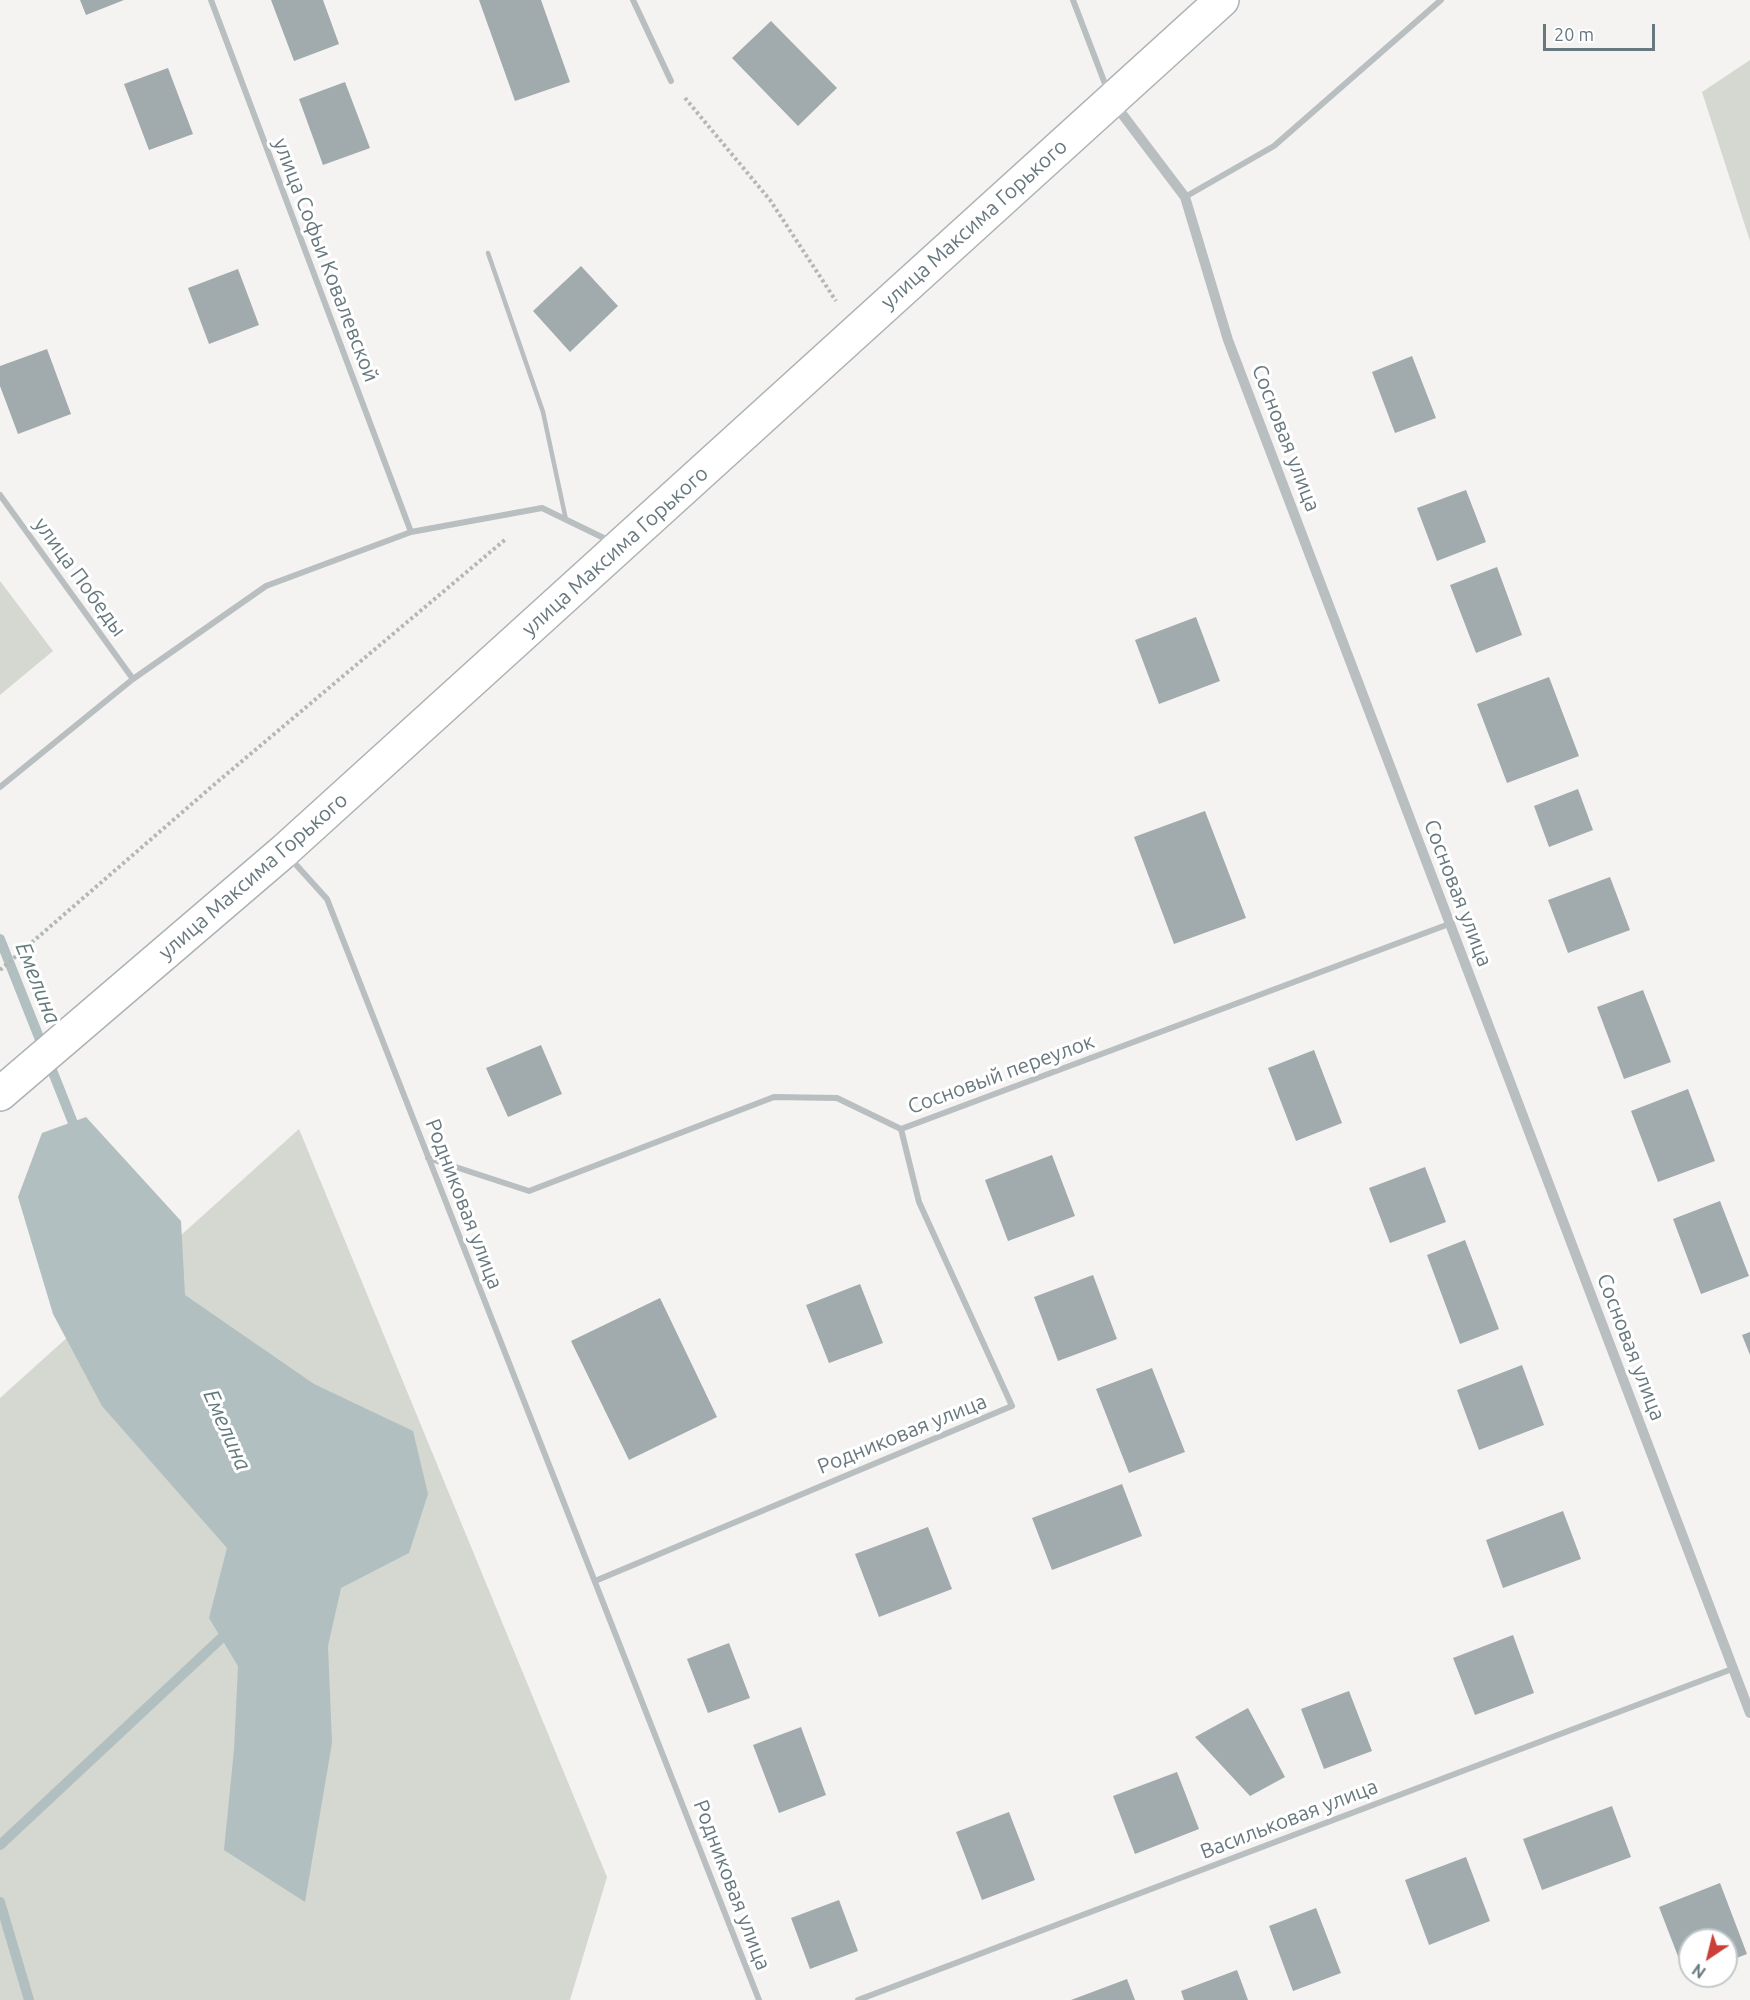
<!DOCTYPE html>
<meta charset="utf-8">
<style>
body{margin:0}
#map{position:relative;width:1750px;height:2000px;overflow:hidden;background:#f4f3f1;font-family:Ubuntu,sans-serif}
canvas{display:block}
.north{position:absolute;left:1678px;top:1928px;width:60px;height:60px;box-sizing:border-box;background:#fff;border:2px solid #c2c9cb;border-radius:50%;rotate:215deg;font-size:16px;font-weight:700;line-height:24px;text-align:center;color:#67787e}
.north::after{content:'';display:block;margin:auto;width:21px;height:27px;background:#cb3f39;clip-path:polygon(50% 0,100% 100%,50% 72%,0 100%)}
.scale{position:absolute;left:1543px;top:24px;width:112px;height:27px;box-sizing:border-box;border:3px solid #67787e;border-top:0;padding-left:8px;font-size:18px;line-height:21px;white-space:nowrap;color:#67787e;-webkit-text-stroke:4px #fff;paint-order:stroke}
</style>
<div id="map">
<canvas width="1750" height="2000"></canvas>
<div class="north">N</div>
<div class="scale">20 m</div>
</div>
<script>
const context = document.querySelector('canvas').getContext('2d');
context.lineJoin = 'round';
function paint(path, color) {
  context.fillStyle = color;
  context.fill(path, 'evenodd');
}
function poly(rows) {
  const path = new Path2D();
  for (const r of rows) {
    path.moveTo(r[0], r[1]);
    for (let i = 2; i < r.length; i += 2) path.lineTo(r[i], r[i + 1]);
  }
  return path;
}
function strokePath(path, color, width, dash) {
  context.strokeStyle = color;
  context.lineWidth = width;
  context.lineCap = dash ? 'butt' : 'round';
  context.setLineDash(dash || []);
  context.stroke(path);
}
function label(font, color, halo, rows, align = 'center') {
  context.font = font + ' Ubuntu,sans-serif';
  context.lineWidth = 6;
  context.setLineDash([]);
  context.textBaseline = 'middle';
  context.strokeStyle = halo;
  context.fillStyle = color;
  for (const [text, x, y, turn = 0] of rows) {
    context.save();
    context.translate(x, y);
    context.rotate((+turn || 0) * Math.PI / 180);
    context.textAlign = isNaN(turn) ? turn : align;
    if (halo) context.strokeText(text, 0, 0);
    context.fillText(text, 0, 0);
    context.restore();
  }
}
const green = poly([
 [1750,60,1750,241,1702,92],
 [0,581,53,651,0,695],
 [299,1129,607,1877,570,2000,0,2000,0,1398]
]);
const water = poly([
 [86,1117,181,1221,185,1295,314,1384,413,1431,428,1494,409,1553,341,1588,328,1646,332,1743,305,1902,224,1850,234,1750,238,1666,209,1618,227,1548,102,1406,53,1314,18,1197,42,1133]
]);
const stream = poly([
 [0,939,77,1133],
 [0,1845,230,1630],
 [0,1902,29,2000]
]);
const building = poly([
 [80,0,124,0,86,15],
 [271,0,323,0,339,44,294,61],
 [479,0,541,0,570,82,515,101],
 [771,21,837,88,798,126,732,58],
 [168,68,193,134,149,150,124,84],
 [345,82,370,148,323,165,299,99],
 [581,266,618,306,570,352,533,311],
 [238,269,259,325,209,344,188,288],
 [47,349,71,414,18,434,0,386,0,366],
 [1412,356,1436,418,1395,433,1372,372],
 [1466,490,1486,542,1437,561,1417,508],
 [1497,567,1522,635,1476,653,1450,585],
 [1196,617,1220,681,1159,704,1135,640],
 [1549,677,1579,756,1507,783,1477,704],
 [1578,789,1593,830,1549,847,1534,806],
 [1205,811,1246,918,1174,944,1134,837],
 [1610,877,1630,930,1568,953,1548,900],
 [1643,990,1671,1062,1624,1079,1597,1007],
 [541,1045,562,1094,508,1117,486,1068],
 [1314,1050,1342,1123,1296,1141,1268,1068],
 [1688,1089,1715,1161,1658,1182,1631,1111],
 [1052,1155,1075,1216,1008,1241,985,1180],
 [1425,1167,1446,1222,1390,1243,1369,1188],
 [1720,1201,1749,1276,1701,1294,1673,1219],
 [1465,1240,1499,1329,1460,1344,1427,1255],
 [1093,1275,1117,1339,1058,1361,1034,1297],
 [860,1284,883,1343,829,1363,806,1305],
 [660,1298,717,1417,629,1460,571,1341],
 [1750,1332,1750,1355,1742,1335],
 [1522,1365,1544,1425,1479,1450,1457,1390],
 [1152,1368,1185,1452,1129,1473,1096,1389],
 [1122,1484,1142,1536,1052,1570,1032,1518],
 [1563,1511,1581,1559,1503,1588,1486,1540],
 [928,1527,952,1589,879,1617,855,1554],
 [1513,1635,1534,1693,1475,1715,1453,1658],
 [729,1643,750,1698,708,1713,687,1659],
 [1349,1691,1372,1751,1324,1769,1301,1709],
 [1248,1708,1285,1777,1250,1796,1195,1737],
 [801,1727,826,1795,779,1813,753,1745],
 [1177,1772,1199,1829,1135,1854,1113,1796],
 [1612,1806,1631,1857,1542,1890,1523,1839],
 [1009,1812,1035,1880,982,1900,956,1832],
 [1466,1857,1490,1921,1429,1945,1405,1880],
 [1720,1883,1747,1954,1726,1962,1726,1940,1690,1940,1690,1976,1686,1977,1659,1907],
 [839,1900,858,1951,810,1969,791,1918],
 [1316,1908,1341,1973,1293,1991,1269,1926],
 [1237,1970,1248,2000,1184,2000,1181,1991],
 [1127,1979,1135,2000,1071,2000]
]);
const path = poly([
 [685,98,770,200,836,301],
 [0,970,216,783,507,538]
]);
const service = poly([
 [488,253,543,412,566,520]
]);
const minor = poly([
 [211,0,411,532],
 [633,0,671,81],
 [1073,0,1107,89],
 [1185,197,1274,146,1441,0],
 [0,495,133,679],
 [0,787,133,679,266,586,411,532,542,508,612,542],
 [290,858,327,899,759,2000],
 [428,1158,529,1191,774,1097,837,1098,901,1129,1449,924],
 [595,1581,1012,1406,919,1202,901,1129],
 [858,2000,1732,1669]
]);
const tertiary = poly([
 [1113,102,1185,197,1228,340,1750,1713]
]);
const secondary = poly([
 [0,1094,284,851,1222,0]
]);
const streetNames = [
 ["улица Максима Горького",974,224,-42],
 ["улица Софьи Ковалевской",326,260,69],
 ["Сосновая улица",1286,438,69],
 ["улица Максима Горького",615,551,-42],
 ["улица Победы",80,577,54],
 ["улица Максима Горького",253,876,-41],
 ["Сосновая улица",1458,893,69],
 ["Сосновый переулок",1001,1074,-20],
 ["Родниковая улица",464,1204,69],
 ["Сосновая улица",1631,1347,69],
 ["Родниковая улица",902,1434,-22],
 ["Васильковая улица",1289,1819,-21],
 ["Родниковая улица",732,1885,69]
];
const waterNames = [
 ["Емелина",38,983,68],
 ["Емелина",227,1430,66]
];
paint(green, '#d4d8d0');
paint(water, '#b1bfc0');
strokePath(stream, '#b1bfc0', 10);
paint(building, '#a1aaad');
strokePath(secondary, '#acb2b5', 36);
strokePath(path, '#b3b7b8', 4, [3, 3]);
strokePath(service, '#b9bec0', 4.5);
strokePath(minor, '#b9bec0', 6);
strokePath(tertiary, '#b9bec0', 10);
strokePath(secondary, '#fff', 33);
label('21px', '#67787e', '#fff', streetNames);
label('italic 22px', '#63797b', '#fff', waterNames);
</script>
